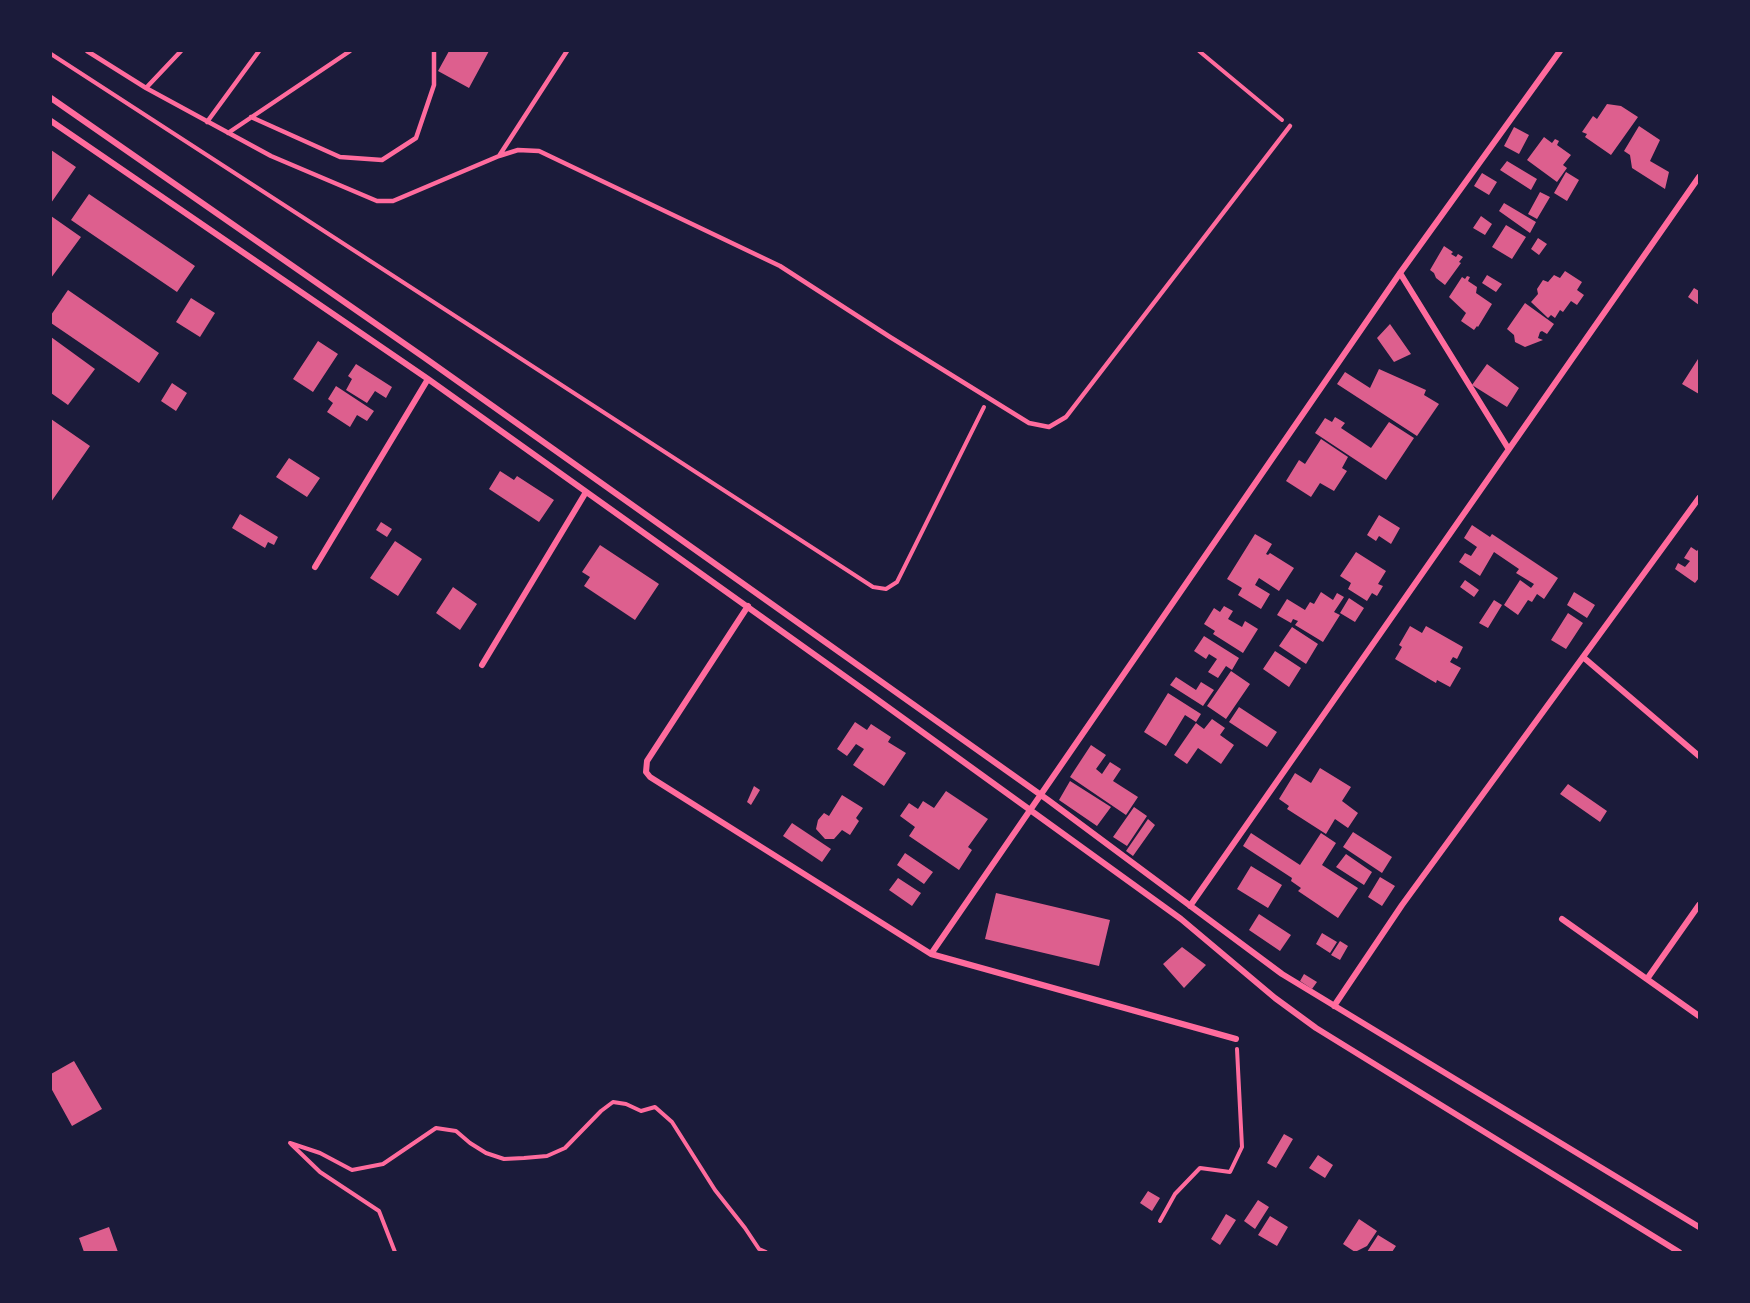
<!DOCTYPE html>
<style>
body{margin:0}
#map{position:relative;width:1750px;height:1303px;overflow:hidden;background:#1b1b3a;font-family:"DM Sans",sans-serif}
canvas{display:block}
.frame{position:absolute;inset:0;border:52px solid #1b1b3a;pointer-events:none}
</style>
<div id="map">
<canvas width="1750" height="1303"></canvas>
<div class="frame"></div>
</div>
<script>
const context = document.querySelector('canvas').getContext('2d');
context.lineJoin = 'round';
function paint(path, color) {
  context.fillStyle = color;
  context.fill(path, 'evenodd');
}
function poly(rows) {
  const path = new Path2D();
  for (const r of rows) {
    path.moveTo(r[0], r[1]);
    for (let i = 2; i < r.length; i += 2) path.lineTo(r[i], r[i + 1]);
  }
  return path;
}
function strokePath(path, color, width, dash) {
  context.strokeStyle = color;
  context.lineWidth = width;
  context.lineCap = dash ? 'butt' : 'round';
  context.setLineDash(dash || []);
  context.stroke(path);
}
const building = poly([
 [449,51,489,51,469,88,438,71],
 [1607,104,1621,106,1638,117,1611,155,1585,137,1587,134,1582,132,1593,116,1597,119],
 [1639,126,1660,140,1650,161,1669,172,1665,189,1632,168,1630,155,1624,151],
 [1514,127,1529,135,1519,154,1504,146],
 [1544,137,1552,143,1555,139,1559,141,1557,145,1571,155,1563,165,1567,168,1557,182,1527,160],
 [51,150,76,167,51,203],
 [1507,161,1537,179,1531,190,1500,170],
 [1566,172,1579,180,1567,201,1554,193],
 [1482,173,1497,182,1489,195,1474,186],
 [1540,192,1550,197,1537,219,1528,214],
 [89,194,195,266,177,292,71,220],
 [1504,203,1536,222,1530,233,1499,211],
 [51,216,81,237,51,278],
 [1481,216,1492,224,1485,235,1473,228],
 [1506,225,1526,237,1512,259,1492,247],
 [1538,238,1547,244,1539,255,1531,249],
 [1444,246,1453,252,1451,254,1456,257,1458,254,1463,257,1459,262,1461,263,1445,285,1436,278,1434,273,1430,270],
 [1565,271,1582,282,1577,290,1584,295,1577,305,1571,301,1563,312,1560,310,1555,318,1551,315,1548,318,1531,302,1538,294,1537,289,1543,280,1548,282,1554,275,1560,278],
 [1487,275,1502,284,1496,292,1482,283],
 [1467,276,1470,277,1468,281,1477,287,1476,293,1492,304,1478,327,1477,326,1474,330,1461,321,1466,313,1449,297,1462,277,1465,279],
 [1694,288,1699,291,1699,305,1688,297],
 [68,290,159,353,139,383,51,323,51,315],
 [191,298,215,313,200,337,176,322],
 [1525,303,1554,324,1547,334,1542,331,1540,332,1538,338,1543,340,1525,347,1515,342,1514,335,1507,329],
 [1390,324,1411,354,1394,362,1377,338],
 [51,337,95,369,68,405,51,393],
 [318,341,338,354,313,392,293,379],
 [1698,359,1699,360,1699,394,1682,384],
 [356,364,392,387,386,398,375,391,367,403,346,390,352,379,348,376],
 [1487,364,1519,388,1507,407,1472,385],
 [1379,369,1426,390,1424,395,1439,404,1417,436,1337,384,1345,372,1370,388],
 [172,383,187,393,176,411,161,401],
 [336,386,374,411,367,421,357,415,350,427,327,412,333,403,328,399],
 [1335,417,1345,423,1341,428,1371,448,1389,422,1414,438,1386,480,1315,433,1325,418,1332,422],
 [51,419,90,446,51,502],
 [1321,439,1348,457,1342,468,1347,471,1334,491,1320,483,1311,497,1286,481,1299,460,1305,464],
 [289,458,320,478,307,497,276,477],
 [500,471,514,480,517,476,554,500,539,522,489,489],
 [240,514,278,537,274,545,268,542,265,548,232,528],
 [1379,515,1400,528,1391,544,1379,536,1376,541,1367,535],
 [381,522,392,529,387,537,376,530],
 [1472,525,1490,537,1492,534,1558,578,1544,599,1537,594,1532,602,1528,600,1518,615,1504,605,1520,580,1531,588,1534,584,1516,573,1519,569,1494,552,1480,576,1459,562,1465,553,1471,556,1477,547,1464,538],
 [1255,534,1272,544,1266,554,1268,555,1270,553,1294,568,1279,591,1259,578,1255,585,1270,594,1261,609,1238,595,1242,588,1227,579],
 [395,541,422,559,398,596,370,578],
 [600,545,659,584,635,620,584,586,590,577,582,572],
 [1691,547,1697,551,1699,548,1699,578,1695,583,1675,569,1678,563,1685,567,1690,561,1684,558],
 [1356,552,1386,571,1378,584,1383,586,1377,596,1372,593,1367,601,1348,589,1351,583,1340,576],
 [1465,580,1479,590,1474,597,1460,587],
 [453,587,477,604,460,630,436,613],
 [1321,592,1333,600,1337,593,1344,597,1334,612,1340,615,1323,642,1295,625,1298,621,1293,619,1291,623,1277,615,1287,599,1305,610,1310,602,1314,604],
 [1574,592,1595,605,1587,618,1567,605],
 [1349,598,1364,608,1355,622,1340,613],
 [1494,600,1502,605,1488,628,1479,623],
 [1224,606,1233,611,1228,619,1242,627,1245,621,1258,629,1243,653,1213,634,1215,631,1204,624,1214,608,1220,612],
 [1568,613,1583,623,1566,649,1551,640],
 [1410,626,1422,633,1426,626,1463,647,1457,659,1453,657,1450,662,1461,668,1450,687,1437,680,1436,683,1395,659,1402,647,1399,645],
 [1292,627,1318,644,1306,664,1279,646],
 [1204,636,1239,658,1232,670,1226,666,1218,678,1208,672,1217,659,1209,654,1206,659,1194,651],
 [1275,651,1301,668,1289,687,1263,669],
 [1231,671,1250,684,1226,719,1207,706],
 [1176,677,1196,690,1201,682,1214,690,1203,706,1170,685],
 [1168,693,1201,714,1196,722,1185,715,1166,746,1144,732],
 [1239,707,1277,732,1267,747,1229,722],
 [1212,719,1225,728,1220,735,1234,745,1221,764,1198,748,1187,764,1174,755,1196,723,1204,729],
 [855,722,867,730,871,724,891,737,888,742,906,753,884,786,853,765,864,749,856,744,847,756,837,749],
 [1091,745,1106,755,1096,769,1102,774,1110,762,1121,769,1113,781,1138,797,1126,815,1070,777],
 [1320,768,1351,787,1342,801,1358,813,1348,828,1335,819,1326,834,1287,809,1289,806,1279,799,1295,773,1311,783],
 [1070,781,1111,807,1097,826,1059,800],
 [1568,784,1607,811,1600,822,1560,794],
 [754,786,760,790,751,805,747,802],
 [946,791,988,819,968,847,972,850,959,870,909,836,915,827,900,816,909,803,918,809,923,801,934,808],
 [842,795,863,808,856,818,859,821,850,835,842,830,834,839,825,839,816,829,818,820,824,813,829,816],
 [1134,807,1147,816,1127,846,1113,837],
 [1148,819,1155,825,1133,856,1126,851],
 [792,823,831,849,822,862,783,836],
 [1353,832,1392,857,1382,873,1343,847],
 [1251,833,1300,865,1321,833,1336,843,1322,865,1358,888,1338,918,1298,891,1301,888,1291,881,1292,878,1243,846],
 [905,853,933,872,924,884,897,865],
 [1346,854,1372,872,1364,885,1336,867],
 [1251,866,1282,885,1268,908,1237,889],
 [1380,877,1395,886,1382,906,1368,897],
 [898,878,921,893,912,906,889,890],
 [996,893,1110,920,1099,966,985,939],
 [1259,914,1291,935,1280,951,1249,930],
 [1322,933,1337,942,1330,953,1316,944],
 [1340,941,1348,946,1340,960,1331,955],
 [1182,947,1206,965,1184,988,1163,964],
 [1304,974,1317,982,1312,989,1300,981],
 [74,1061,102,1109,72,1126,51,1088,51,1074],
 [1284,1134,1293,1139,1276,1168,1267,1163],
 [1318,1155,1333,1165,1325,1178,1309,1168],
 [1148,1191,1160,1198,1152,1211,1140,1203],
 [1258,1200,1269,1207,1255,1229,1244,1221],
 [1226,1214,1236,1220,1220,1245,1211,1239],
 [1270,1216,1288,1227,1277,1246,1258,1235],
 [1359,1219,1377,1231,1367,1246,1355,1252,1343,1244],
 [109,1227,118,1252,84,1252,79,1238],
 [1378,1235,1396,1246,1392,1252,1367,1252]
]);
const path = poly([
 [1199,51,1282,120],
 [51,54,873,587,886,589,897,582,984,407],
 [290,1143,320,1153,352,1170,383,1164,436,1128,456,1131,470,1143,486,1153,504,1159,524,1158,547,1156,565,1148,601,1111,613,1102,626,1104,641,1111,655,1107,672,1122,715,1190,745,1228,759,1249,766,1252],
 [291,1144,320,1172,379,1211,395,1252],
 [1160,1221,1175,1194,1200,1168,1230,1172,1242,1147,1237,1049]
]);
const service = poly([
 [87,51,146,88,271,156,377,201,393,201,499,156,518,150,539,151,780,266,890,337,1029,423,1049,427,1066,417,1290,126],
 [146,88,181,51],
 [251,117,340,157,382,160,416,138,434,85,434,51],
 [207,122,259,51],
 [228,133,350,51],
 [499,156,567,51]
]);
const minor = poly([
 [51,98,425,358,790,617,1048,800,1282,974,1699,1227],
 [51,121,428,379,871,695,1181,919,1275,998,1316,1028,1679,1252],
 [1400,273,1508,448],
 [315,567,428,379],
 [748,606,647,761,646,772,650,777,931,954,1236,1039],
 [1583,657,1699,756],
 [482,665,586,492],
 [1190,906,1699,177],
 [1562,919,1699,1016],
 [931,954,1400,273,1560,51],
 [1647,979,1699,905],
 [1334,1006,1402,905,1699,498]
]);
paint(building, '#dd5f8e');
strokePath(path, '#ff6b9d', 4);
strokePath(service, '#ff6b9d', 4.5);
strokePath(minor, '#ff6b9d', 6);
</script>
